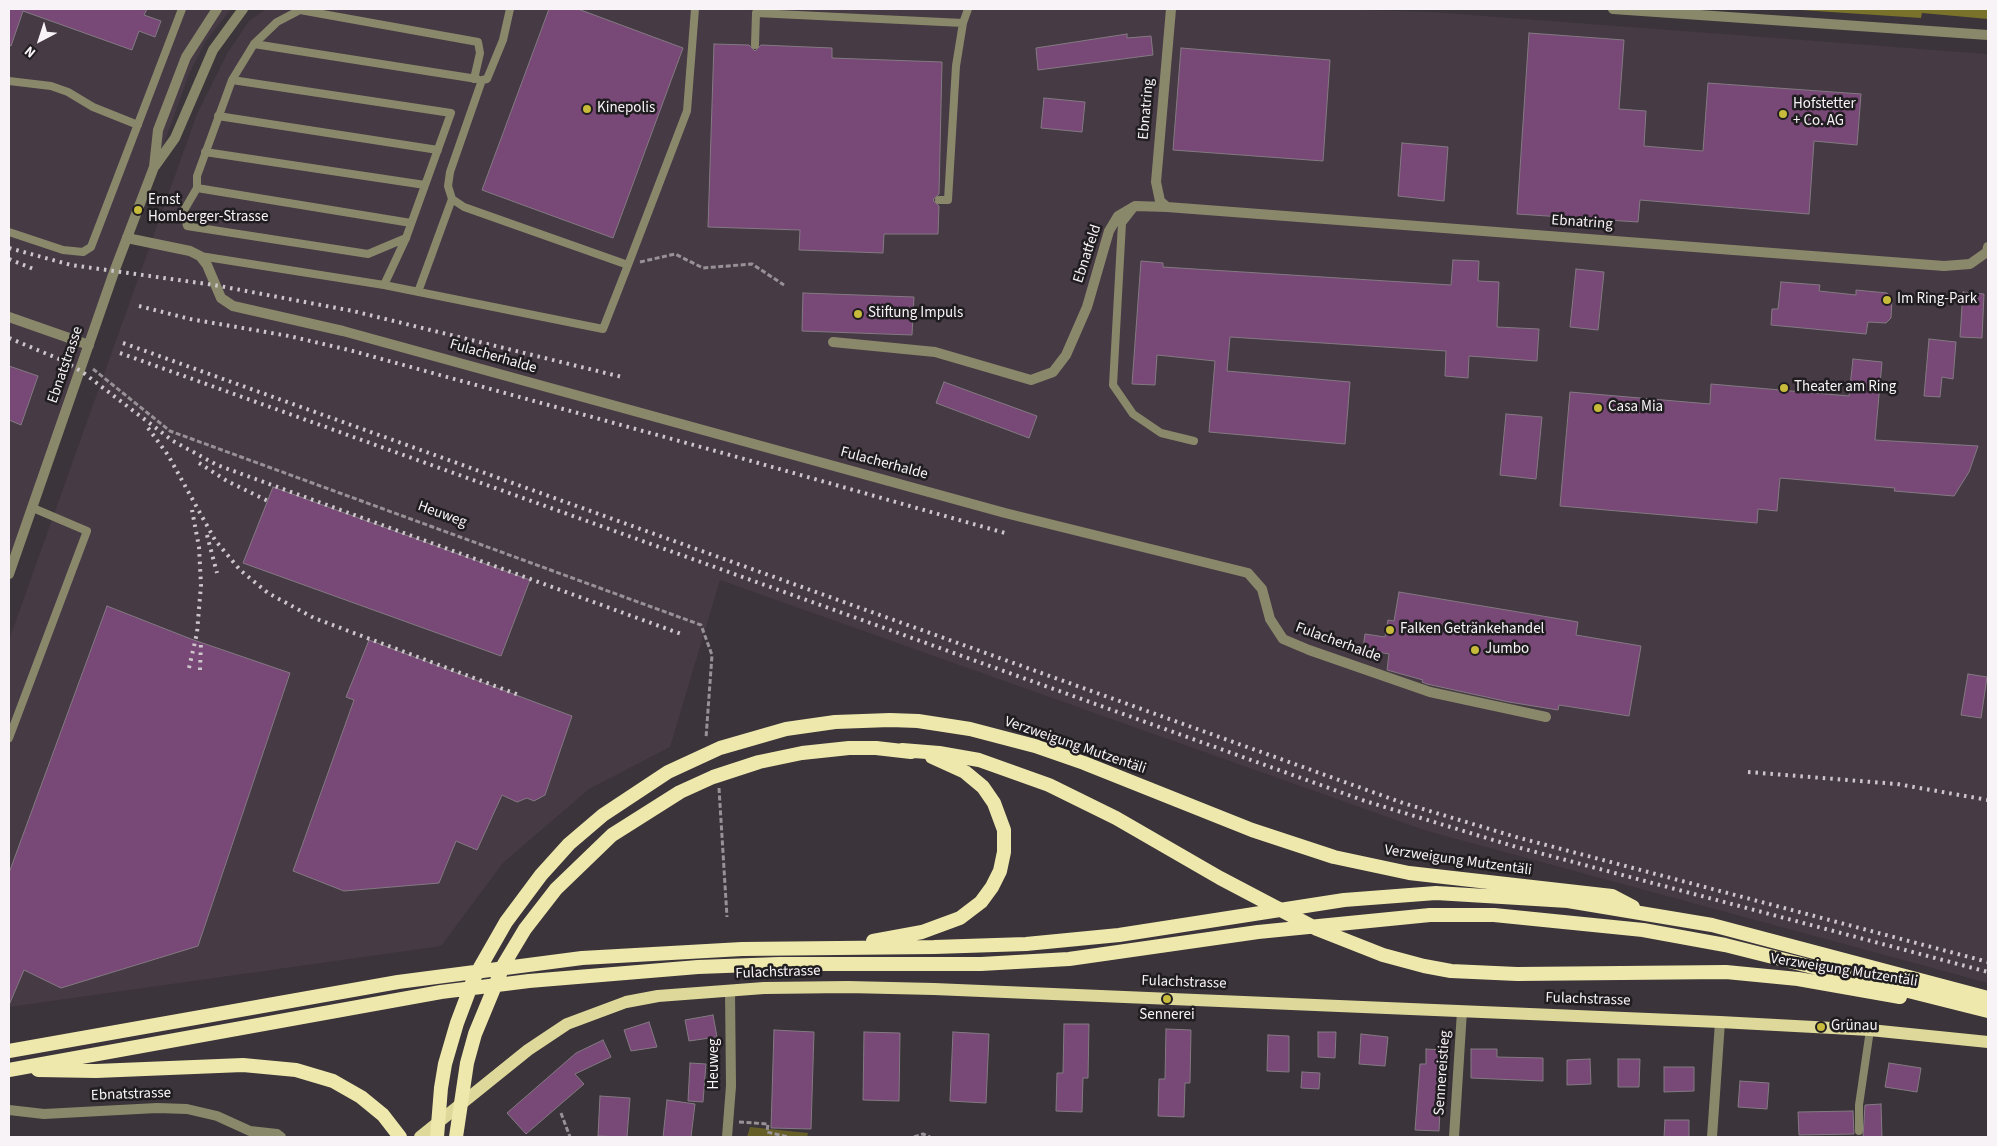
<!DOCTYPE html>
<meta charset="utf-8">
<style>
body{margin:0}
#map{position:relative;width:1997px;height:1146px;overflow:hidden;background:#3b343a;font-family:"Source Sans 3",sans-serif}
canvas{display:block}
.frame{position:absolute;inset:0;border:10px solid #f8f3f7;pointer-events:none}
.north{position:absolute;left:15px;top:15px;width:50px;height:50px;-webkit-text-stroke:4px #201d20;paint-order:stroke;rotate:220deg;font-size:14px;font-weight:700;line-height:20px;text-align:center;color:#f8f3f7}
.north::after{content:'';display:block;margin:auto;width:18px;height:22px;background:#f8f3f7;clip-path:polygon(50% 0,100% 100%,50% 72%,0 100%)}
</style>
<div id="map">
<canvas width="1997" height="1146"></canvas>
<div class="frame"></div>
<div class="north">N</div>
</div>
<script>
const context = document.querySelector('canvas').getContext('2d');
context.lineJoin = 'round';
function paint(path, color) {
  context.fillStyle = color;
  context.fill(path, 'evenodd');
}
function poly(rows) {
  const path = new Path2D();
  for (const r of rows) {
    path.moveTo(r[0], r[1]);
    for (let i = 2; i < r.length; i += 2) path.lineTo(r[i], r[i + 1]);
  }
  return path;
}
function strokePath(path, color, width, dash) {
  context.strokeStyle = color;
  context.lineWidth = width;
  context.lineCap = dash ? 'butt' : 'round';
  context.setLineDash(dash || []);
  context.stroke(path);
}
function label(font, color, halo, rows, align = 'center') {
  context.font = font + ' "Source Sans 3",sans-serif';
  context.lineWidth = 5;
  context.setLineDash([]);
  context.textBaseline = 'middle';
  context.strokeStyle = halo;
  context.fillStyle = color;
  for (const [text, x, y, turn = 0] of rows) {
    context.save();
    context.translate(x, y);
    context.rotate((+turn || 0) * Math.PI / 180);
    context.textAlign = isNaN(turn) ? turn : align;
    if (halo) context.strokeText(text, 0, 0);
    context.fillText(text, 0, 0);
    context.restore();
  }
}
const built = poly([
 [9,9,231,9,205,42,189,74,9,574],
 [266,9,1327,9,1431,12,1988,54,1988,983,1427,831,720,580,670,747,589,789,503,863,441,946,9,1007,9,640,197,114,228,52,249,21]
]);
const green = poly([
 [750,1127,808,1133,807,1137,747,1137]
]);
const forest = poly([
 [1786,9,1988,9,1988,19,1922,13,1921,18]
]);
const building = poly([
 [9,9,147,9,144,15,161,21,155,37,139,31,132,50,23,11,11,46,9,45,9,9],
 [549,9,578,9,683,48,613,238,482,190,549,9],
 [1529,33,1624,40,1619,109,1646,111,1644,146,1703,151,1708,83,1861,94,1857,145,1814,141,1809,214,1640,200,1638,222,1517,214,1529,33],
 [1127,34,1127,38,1151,36,1153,55,1038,70,1036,48,1127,34],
 [714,44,749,45,755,51,761,45,832,48,832,58,942,62,939,194,933,200,939,206,938,234,884,234,883,253,799,250,800,230,708,227,714,44],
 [1181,48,1330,60,1323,161,1173,150,1181,48],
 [1044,98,1085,102,1082,132,1041,128,1044,98],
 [1402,143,1448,147,1444,201,1398,196,1402,143],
 [1453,260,1479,261,1478,281,1499,282,1497,327,1539,329,1537,361,1469,356,1468,378,1445,376,1446,351,1230,337,1227,371,1350,382,1345,444,1209,432,1215,361,1157,355,1155,385,1132,384,1141,261,1163,263,1163,267,1451,285,1453,260],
 [1576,269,1604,272,1598,330,1570,327,1576,269],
 [1781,282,1820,285,1819,291,1856,295,1856,290,1887,293,1892,299,1891,318,1886,323,1868,322,1866,334,1771,325,1772,309,1778,309,1781,282],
 [1963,292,1984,294,1982,338,1960,337,1963,292],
 [803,293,914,297,912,335,802,331,803,293],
 [1929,339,1956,342,1953,379,1942,377,1940,397,1924,396,1929,339],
 [1853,359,1882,362,1875,440,1978,446,1969,472,1954,496,1894,491,1895,488,1780,478,1777,511,1758,509,1757,523,1560,506,1570,392,1710,404,1711,384,1849,396,1853,359],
 [9,366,38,376,21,425,9,420,9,366],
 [944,382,1037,416,1029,438,936,403,944,382],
 [1506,414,1542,417,1536,479,1500,475,1506,414],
 [273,487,530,580,501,656,243,563,273,487],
 [1399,592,1578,622,1576,635,1641,646,1629,716,1559,705,1558,710,1509,702,1427,684,1422,682,1423,680,1387,670,1389,654,1363,649,1365,634,1385,637,1388,620,1394,621,1399,592],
 [107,606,191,639,290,673,198,946,61,988,24,970,9,1005,9,873,107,606],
 [369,640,572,716,545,795,534,801,527,798,517,802,502,795,477,850,456,841,439,883,344,891,293,871,354,700,346,697,369,640],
 [1968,674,1987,677,1981,718,1961,715,1968,674],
 [713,1015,717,1037,689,1041,685,1020,713,1015],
 [649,1022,657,1047,631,1051,624,1030,649,1022],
 [1064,1024,1089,1024,1088,1078,1083,1078,1082,1112,1056,1111,1057,1073,1063,1073,1064,1024],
 [1166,1029,1191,1030,1190,1083,1185,1083,1184,1117,1158,1116,1159,1079,1165,1079,1166,1029],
 [774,1030,814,1032,811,1129,771,1128,774,1030],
 [864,1032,900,1033,899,1101,863,1100,864,1032],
 [953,1032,989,1034,986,1103,950,1101,953,1032],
 [1318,1032,1336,1032,1335,1058,1318,1057,1318,1032],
 [1361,1034,1388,1037,1385,1066,1359,1064,1361,1034],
 [1268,1035,1289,1036,1289,1072,1267,1071,1268,1035],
 [603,1040,611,1057,575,1074,584,1084,526,1134,507,1113,576,1053,603,1040],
 [1426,1049,1443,1050,1439,1131,1415,1130,1420,1064,1426,1064,1426,1049],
 [1471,1049,1497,1049,1497,1057,1543,1058,1543,1081,1471,1078,1471,1049],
 [1590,1059,1591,1084,1567,1085,1567,1060,1590,1059],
 [1618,1059,1640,1059,1639,1087,1618,1087,1618,1059],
 [690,1063,706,1064,703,1102,688,1101,690,1063],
 [1889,1063,1921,1068,1917,1092,1885,1087,1889,1063],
 [1664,1067,1694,1067,1694,1091,1664,1092,1664,1067],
 [1302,1072,1320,1073,1319,1089,1301,1088,1302,1072],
 [1740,1081,1769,1083,1767,1109,1738,1107,1740,1081],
 [600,1096,630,1098,627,1137,598,1136,600,1096],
 [667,1100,695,1104,691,1137,663,1137,667,1100],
 [1881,1104,1882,1137,1863,1137,1865,1105,1881,1104],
 [1853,1111,1854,1134,1799,1135,1798,1112,1853,1111],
 [1665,1120,1689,1120,1689,1137,1664,1137,1665,1120]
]);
const path = poly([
 [640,262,675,254,703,268,752,264,784,285],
 [93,369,170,431,701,625,712,655,706,738],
 [719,788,727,917],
 [561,1113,570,1137],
 [739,1122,768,1124,767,1132,788,1137],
 [914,1137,923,1134,930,1137]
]);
const service = poly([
 [510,9,503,40,487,79,482,80,450,172,448,186,452,199,464,207,628,265,687,111,695,9],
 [254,44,477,79],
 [755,45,756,13,963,23],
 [9,81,51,86,68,92,93,107,138,125],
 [218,116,438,150],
 [205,152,425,185],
 [197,188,197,176,232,80],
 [939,200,948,200,956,66,963,23,968,9],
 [1133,209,1122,223,1113,385,1133,414,1161,433,1194,441],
 [9,232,63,250,83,252,91,247,182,9],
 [406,238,368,254,187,226,183,212,197,188,411,223],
 [200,256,384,285,603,329,628,265],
 [384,285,406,238,451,113,232,80,254,44,277,22,300,10,478,42,480,53,474,79],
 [418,292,452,199],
 [9,738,87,531,33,508],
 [1859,1131,1859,1105,1870,1030]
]);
const minor = poly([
 [1171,9,1156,182,1160,201,1167,207,1944,266,1970,264,1987,252,1988,247],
 [127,238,190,251,200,256,207,265,221,298,233,306,343,331,1005,513,1248,573,1262,589,1270,619,1283,639,1309,650,1430,692,1546,717],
 [9,317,89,345],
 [833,342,935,352,1031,380,1053,372,1066,355,1087,307,1109,231,1118,216,1135,206,1167,207],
 [727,1137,731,1086,730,991],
 [1454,1137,1462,1011],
 [1712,1137,1720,1022]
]);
const tertiary = poly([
 [1613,9,1988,35],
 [155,166,175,138,213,50,243,9],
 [9,574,114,272,154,167,158,130,186,57,217,9],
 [9,1110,44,1114,157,1108,187,1109,217,1116,250,1131,277,1134,281,1137]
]);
const primary = poly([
 [420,1137,528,1050,567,1024,626,1002,658,996,764,988,848,987,934,989,1720,1022,1870,1030,1988,1042]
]);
const trunk = poly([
 [902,750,939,753,979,760,1049,785,1116,818,1220,878,1317,929,1383,955,1424,966,1451,971,1517,974,1726,972,1798,979,1900,997],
 [873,941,922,932,960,918,981,902,992,887,1000,871,1004,852,1004,830,994,803,983,787,965,772,932,757],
 [9,1051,398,982,582,958,742,949,934,947,1026,944,1119,935,1344,900,1436,893,1568,901,1712,925,1988,998],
 [9,1070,441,992,529,981,698,967,779,964,981,964,1069,959,1258,932,1430,915,1494,915,1643,930,1725,945,1988,1011],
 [38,1070,96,1071,243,1065,296,1070,333,1081,361,1097,383,1115,400,1137],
 [437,1137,441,1088,445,1064,457,1023,474,978,506,922,541,875,569,844,603,815,668,772,720,748,786,729,835,722,890,720,918,721,970,729,1035,746,1084,763,1252,830,1334,857,1409,873,1612,896,1633,907],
 [456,1137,467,1063,475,1034,504,964,525,929,556,889,612,835,680,792,713,777,759,762,802,753,849,748,876,748,911,752]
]);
const rail = poly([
 [9,248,71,265,214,285,353,311,622,377],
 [9,259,36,270],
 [139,306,190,319,289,336,349,350,730,455,1005,533],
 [9,338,59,359,81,371,173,441,217,465,684,635],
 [123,343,1403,803,1516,837,1988,962],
 [120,353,1365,801,1513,846,1988,972],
 [148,428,168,455,215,540,240,570,268,593,314,618,519,695],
 [199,463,227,481,268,501],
 [207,535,217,573],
 [189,668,197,633,201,585,199,547,192,510],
 [200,670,201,642],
 [1748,772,1897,784,1988,800]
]);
const markers = [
 [587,109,5,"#c8bb3b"],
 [1783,114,5,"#c8bb3b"],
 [138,210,5,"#c8bb3b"],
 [1887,300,5,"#c8bb3b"],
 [858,314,5,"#c8bb3b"],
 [1784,388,5,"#c8bb3b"],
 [1598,408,5,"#c8bb3b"],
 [1390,630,5,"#c8bb3b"],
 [1475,650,5,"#c8bb3b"],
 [1167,999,5,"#c8bb3b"],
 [1821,1027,5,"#c8bb3b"]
];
const poiNames = [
 ["Hofstetter",1793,105],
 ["+ Co. AG",1793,122],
 ["Kinepolis",597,109],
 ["Ernst",148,201],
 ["Homberger-Strasse",148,218],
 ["Im Ring-Park",1897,300],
 ["Stiftung Impuls",868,314],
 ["Theater am Ring",1794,388],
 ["Casa Mia",1608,408],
 ["Falken Getränkehandel",1400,630],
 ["Jumbo",1485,650],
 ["Sennerei",1167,1016,"center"],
 ["Grünau",1831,1027]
];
const streetNames = [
 ["Ebnatring",1147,109,-85],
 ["Ebnatring",1582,223,4],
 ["Ebnatfeld",1088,254,-72],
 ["Fulacherhalde",493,357,16],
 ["Ebnatstrasse",66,365,-71],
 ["Fulacherhalde",884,464,15],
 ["Heuweg",442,515,20],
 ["Fulacherhalde",1338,643,20],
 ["Verzweigung Mutzentäli",1075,746,19],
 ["Verzweigung Mutzentäli",1458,861,8],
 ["Verzweigung Mutzentäli",1844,971,9],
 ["Fulachstrasse",778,973,-2],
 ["Fulachstrasse",1184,983,2],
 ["Fulachstrasse",1588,1000,2],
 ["Heuweg",715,1064,-90],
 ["Sennereistieg",1443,1073,-86],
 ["Ebnatstrasse",131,1095,-2]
];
paint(built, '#463a45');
paint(green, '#655f27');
paint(forest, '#79722a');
paint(building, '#784876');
strokePath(building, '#837a82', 1);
strokePath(path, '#989297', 3, [5, 2.5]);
strokePath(service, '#8a886a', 8);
strokePath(minor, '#8a886a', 10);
strokePath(tertiary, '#8a886a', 10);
strokePath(primary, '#ded99b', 12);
strokePath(trunk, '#eee8ac', 14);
strokePath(rail, '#cdc7cc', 4, [2.5, 5]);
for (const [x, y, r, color] of markers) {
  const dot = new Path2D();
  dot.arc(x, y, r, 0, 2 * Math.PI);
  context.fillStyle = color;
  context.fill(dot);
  strokePath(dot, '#201d20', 2);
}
label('15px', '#f8f3f7', '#201d20', poiNames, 'left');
label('15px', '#f8f3f7', '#201d20', streetNames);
</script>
